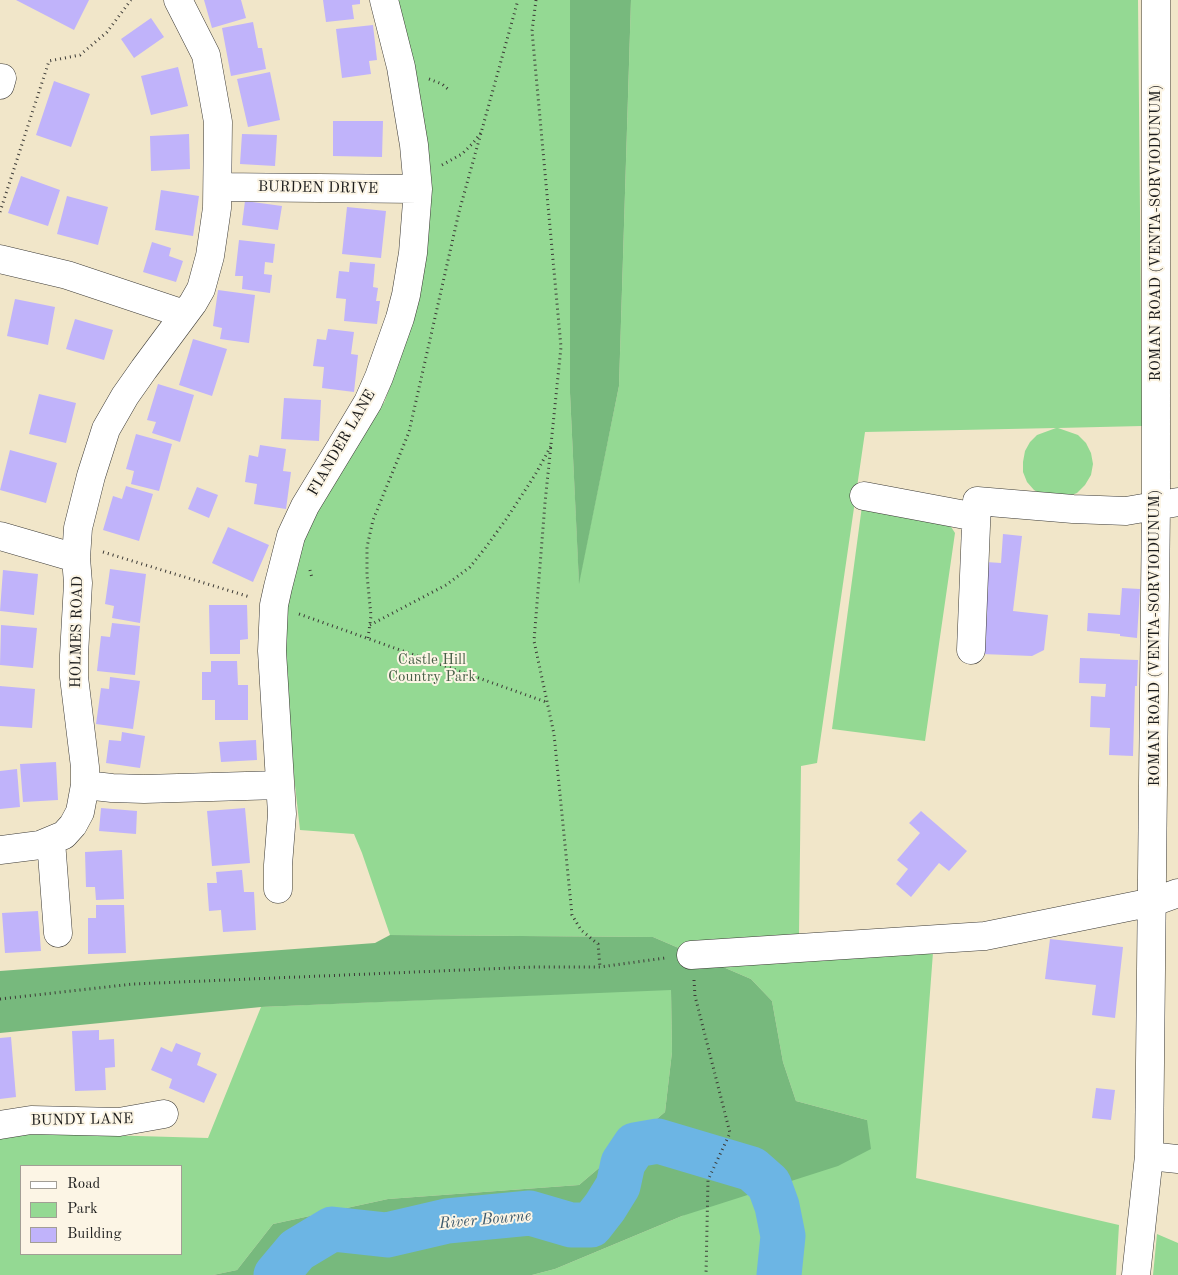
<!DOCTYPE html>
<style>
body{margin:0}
#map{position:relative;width:1178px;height:1275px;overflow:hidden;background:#f1e6c9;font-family:"Old Standard TT",serif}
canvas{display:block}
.legend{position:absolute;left:20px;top:1165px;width:162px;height:90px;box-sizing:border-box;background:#fcf5e5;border:1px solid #a29e95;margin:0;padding:6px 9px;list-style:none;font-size:15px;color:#1c1c1c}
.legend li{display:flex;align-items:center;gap:10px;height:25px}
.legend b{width:25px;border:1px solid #a29e95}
</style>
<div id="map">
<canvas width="1178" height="1275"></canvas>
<ul class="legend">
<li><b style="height:6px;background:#fff"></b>Road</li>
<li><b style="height:14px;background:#94d993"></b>Park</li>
<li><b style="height:14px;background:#c0b3fa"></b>Building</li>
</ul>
</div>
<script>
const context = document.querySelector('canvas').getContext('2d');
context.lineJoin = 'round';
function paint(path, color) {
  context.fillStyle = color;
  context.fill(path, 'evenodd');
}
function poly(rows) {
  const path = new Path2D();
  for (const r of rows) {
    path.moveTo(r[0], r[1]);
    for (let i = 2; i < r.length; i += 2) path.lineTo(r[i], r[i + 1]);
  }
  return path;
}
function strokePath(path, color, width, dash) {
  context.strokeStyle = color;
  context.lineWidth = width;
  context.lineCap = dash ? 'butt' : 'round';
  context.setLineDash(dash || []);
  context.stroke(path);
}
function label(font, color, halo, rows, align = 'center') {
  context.font = font + ' "Old Standard TT",serif';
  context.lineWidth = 4;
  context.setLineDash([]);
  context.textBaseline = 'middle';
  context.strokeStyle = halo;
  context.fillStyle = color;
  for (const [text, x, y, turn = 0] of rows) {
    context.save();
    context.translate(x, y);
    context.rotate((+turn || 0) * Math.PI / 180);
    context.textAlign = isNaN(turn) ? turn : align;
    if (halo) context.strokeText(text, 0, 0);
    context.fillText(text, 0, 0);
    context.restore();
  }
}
const green = poly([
 [399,0,570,0,570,393,579,581,619,386,631,0,1138,0,1142,426,1058,428,1078,435,1086,443,1091,453,1093,464,1091,475,1085,485,1077,493,1067,497,1044,496,1034,490,1027,482,1023,472,1023,462,1025,451,1030,442,1037,435,1056,428,865,432,817,763,801,766,799,934,935,926,916,1178,1119,1225,1116,1275,532,1275,555,1269,682,1216,867,1120,796,1101,783,1062,772,1001,751,979,653,937,390,935,362,853,354,834,300,830,288,723,281,622,307,526,373,407,384,403,399,362,396,353,410,309,395,4],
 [862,506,946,519,955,533,925,741,832,729],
 [671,989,672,1052,665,1112,579,1185,388,1199,273,1224,237,1270,213,1275,0,1275,0,1138,32,1133,208,1138,261,1007],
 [21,1166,181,1166,181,1254,21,1254],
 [1157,1234,1178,1243,1178,1275,1153,1275]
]);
const forest = poly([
 [570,0,631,0,619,386,579,584,570,393],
 [390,935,653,937,751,979,772,1001,783,1062,796,1101,867,1120,871,1149,838,1166,682,1216,555,1269,532,1275,213,1275,237,1270,273,1224,388,1199,579,1185,665,1112,672,1052,671,990,261,1007,0,1033,0,971,375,943]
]);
const river = poly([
 [276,1275,297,1250,332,1229,387,1235,447,1221,530,1213,571,1225,591,1225,605,1207,618,1186,623,1163,635,1145,658,1141,752,1169,769,1184,777,1206,783,1236,779,1275]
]);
const building = poly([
 [16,0,89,0,74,30],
 [204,0,241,0,246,18,212,28],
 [323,0,360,0,360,4,352,5,354,19,326,22],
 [151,18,164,37,134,58,121,39],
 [253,22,258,48,262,48,266,69,231,76,222,28],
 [373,25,377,60,369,61,371,74,342,78,336,29],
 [178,67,188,106,151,115,141,76],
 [270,72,280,120,248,127,237,79],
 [54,81,90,94,71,147,36,135],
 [333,121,383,121,382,157,333,156],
 [189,134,190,169,151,171,150,136],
 [242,134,277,135,275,166,240,164],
 [21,176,60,190,48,226,8,213],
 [161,190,199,196,193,236,155,230],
 [67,196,108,207,98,245,57,234],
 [245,201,282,206,278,230,242,225],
 [347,207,386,211,381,258,342,254],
 [239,240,275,244,273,263,265,262,264,274,272,275,270,293,242,289,243,276,235,276],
 [152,242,171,248,169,256,183,261,176,282,143,272],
 [350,262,375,264,373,287,378,288,376,301,380,301,377,324,344,321,346,299,336,298,339,271,349,272],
 [218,290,255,295,249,343,220,339,222,328,213,326],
 [15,299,55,307,48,345,7,336],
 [75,319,113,330,104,360,66,349],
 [328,329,354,332,351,354,358,355,354,392,322,388,324,367,313,366,317,339,326,340],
 [193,339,227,349,212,396,179,385],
 [158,384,194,395,180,442,152,433,156,422,147,420],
 [39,394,76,403,66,443,29,434],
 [284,398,321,400,319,441,281,439],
 [136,434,172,444,159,491,131,484,134,471,126,469],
 [260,445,286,449,283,471,291,472,286,509,254,504,257,484,245,482,249,455,258,457],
 [10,450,57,463,46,503,0,490],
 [126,486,153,494,139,541,103,530,113,496,122,499],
 [197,487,218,495,209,518,188,509],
 [228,527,269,545,253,582,212,563],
 [1003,534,1022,536,1013,611,1048,615,1044,650,1032,656,982,654,986,562,1001,563],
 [110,569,146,574,140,623,112,618,114,606,105,604],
 [3,570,38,574,34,615,0,611],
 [1122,588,1140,589,1137,638,1120,636,1120,634,1087,631,1088,613,1120,615],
 [209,605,247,605,248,639,240,640,240,654,210,654],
 [112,623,140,626,135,675,97,671,101,636,110,637],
 [1,625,37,628,33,668,0,665],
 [1080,658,1138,660,1137,686,1135,686,1133,756,1109,755,1110,728,1090,727,1091,696,1105,697,1106,684,1079,683],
 [211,661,237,661,238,685,248,685,248,720,215,720,215,700,202,700,202,672,211,672],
 [110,677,140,681,133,729,96,724,101,688,109,689],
 [0,686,35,689,32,728,0,726],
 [122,732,145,736,140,768,106,763,109,740,121,741],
 [256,740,257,760,221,762,219,742],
 [56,762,58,800,23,802,20,764],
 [17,769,20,807,0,809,0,771],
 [101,808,137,811,136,834,99,831],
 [245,808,250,863,212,866,207,811],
 [921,811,967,851,949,871,939,863,911,897,896,884,908,869,897,860,920,833,909,823],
 [122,850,124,899,96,900,95,887,86,887,85,852],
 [242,870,244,892,254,892,256,930,223,932,221,910,209,911,207,883,217,883,216,872],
 [96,905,124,905,126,953,88,954,88,918,96,918],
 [38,911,41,951,5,953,2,913],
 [1050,939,1123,947,1115,1018,1092,1015,1096,985,1045,979],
 [99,1030,99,1040,114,1039,115,1067,105,1068,106,1090,75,1091,72,1031],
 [11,1037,16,1097,0,1099,0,1038],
 [176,1043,201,1053,197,1065,217,1074,204,1103,169,1088,172,1079,151,1070,161,1047,172,1052],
 [1096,1088,1115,1090,1111,1120,1092,1118]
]);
const path = poly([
 [536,0,532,31,561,347,545,503,534,641,554,734,572,915,581,930,598,944,600,967],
 [429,79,442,84,449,90],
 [442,165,462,154,473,143,481,133],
 [0,212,49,61,80,55,107,32,131,0],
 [103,552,250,597],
 [310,570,312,578],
 [299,614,546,702],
 [370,625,446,585,470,567,486,547,507,518,535,475,551,446],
 [368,638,371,616,367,575,367,547,373,520,409,432,459,212,518,0],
 [694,980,695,996,730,1133,708,1180,706,1275],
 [0,999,133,984,533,967,600,967,665,958]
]);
const minor = poly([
 [0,85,2,78],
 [218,187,418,189],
 [0,259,67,275,184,314],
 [864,496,976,517],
 [0,536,76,558,78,583,74,655,74,677,85,767,85,785,80,812,73,825,64,835,40,845,0,850],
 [76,558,78,528,91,476,106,429,125,396,144,369,193,303,201,289,210,256,217,208,218,122,206,55,178,0],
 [971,650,977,501,1073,509,1126,511,1178,502],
 [85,785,112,788,144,789,280,785],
 [51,841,58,933],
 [278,889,278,865,282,814,272,651,274,605,278,587,291,536,305,506,353,427,368,402,379,377,400,318,406,295,413,253,418,189,414,145,401,67,384,0],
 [691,955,985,936,1153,902,1178,893],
 [0,1125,31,1120,119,1122,164,1114],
 [1149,1156,1178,1159],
 [1136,1275,1149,1156,1156,504,1156,0]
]);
const streetNames = [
 ["BURDEN DRIVE",318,188,1],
 ["ROMAN ROAD (VENTA-SORVIODUNUM)",1156,233,-90],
 ["FIANDER LANE",342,443,-60],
 ["HOLMES ROAD",77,632,-89],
 ["ROMAN ROAD (VENTA-SORVIODUNUM)",1155,638,-90],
 ["BUNDY LANE",82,1120,-1]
];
const parkNames = [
 ["Castle Hill",432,660],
 ["Country Park",432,677]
];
const waterNames = [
 ["River Bourne",485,1220,-5]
];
paint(green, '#94d993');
paint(forest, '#77b97d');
strokePath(river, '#6cb5e4', 45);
paint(building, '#c0b3fa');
strokePath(minor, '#3c3a36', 29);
strokePath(path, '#3c3a36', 3, [1, 4]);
strokePath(minor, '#fff', 28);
label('15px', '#1c1c1c', '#fcf5e5', streetNames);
label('15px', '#465e46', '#fcf5e5', parkNames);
label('italic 16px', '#3c596c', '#fcf5e5', waterNames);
</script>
